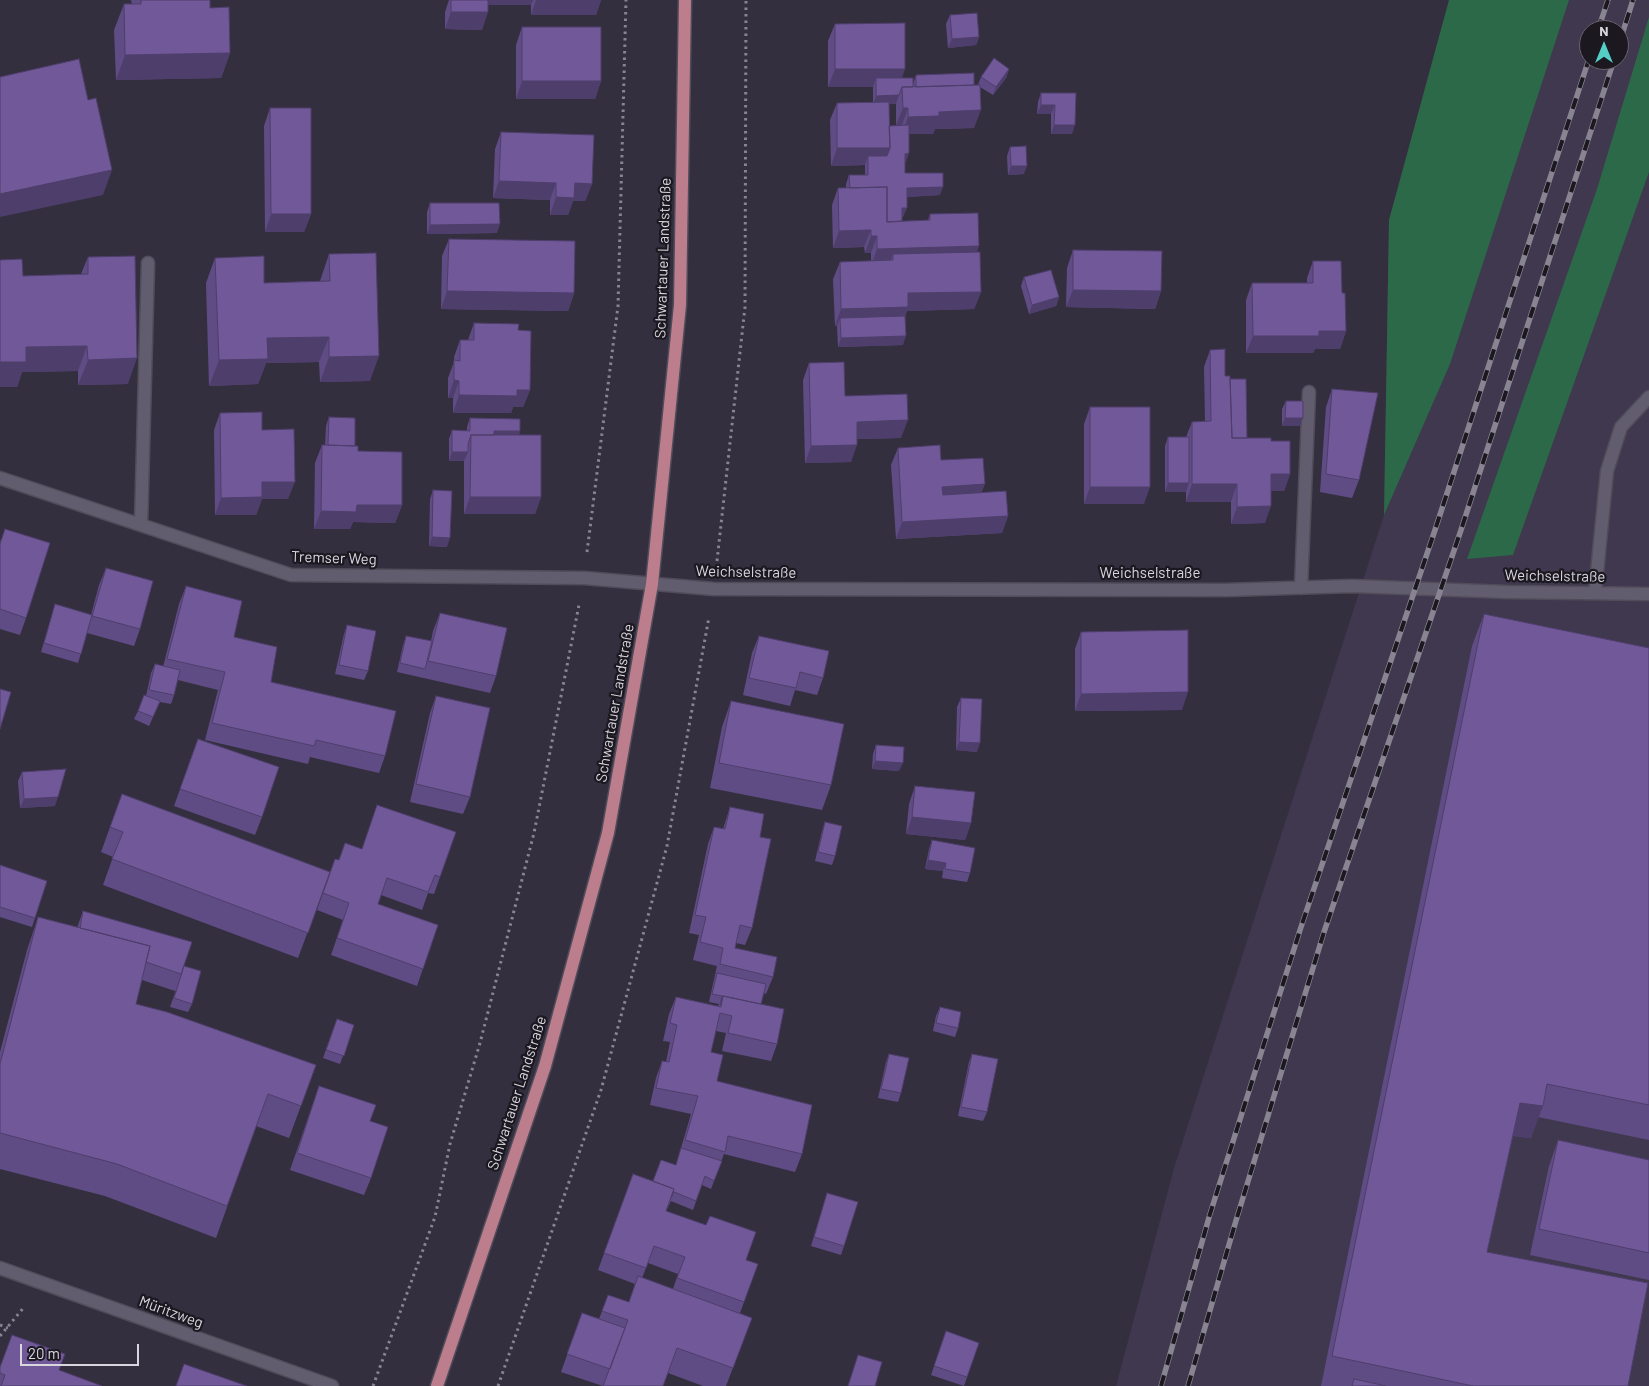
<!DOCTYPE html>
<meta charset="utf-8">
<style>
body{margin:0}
#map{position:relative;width:1649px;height:1386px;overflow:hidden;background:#342f3f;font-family:Barlow,sans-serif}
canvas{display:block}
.north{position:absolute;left:1579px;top:20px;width:50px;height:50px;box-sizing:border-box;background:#1b1820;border:1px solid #67646d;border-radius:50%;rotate:0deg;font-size:14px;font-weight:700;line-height:20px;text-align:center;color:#d9d6e0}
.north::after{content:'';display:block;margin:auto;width:18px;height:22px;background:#55cec6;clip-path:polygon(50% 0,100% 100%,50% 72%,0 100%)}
.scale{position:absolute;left:20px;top:1344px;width:119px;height:22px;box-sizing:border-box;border:2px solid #d9d6e0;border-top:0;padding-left:6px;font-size:15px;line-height:18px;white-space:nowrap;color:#d9d6e0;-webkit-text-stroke:4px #1b1820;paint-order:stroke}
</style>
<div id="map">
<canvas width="1649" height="1386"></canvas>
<div class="north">N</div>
<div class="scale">20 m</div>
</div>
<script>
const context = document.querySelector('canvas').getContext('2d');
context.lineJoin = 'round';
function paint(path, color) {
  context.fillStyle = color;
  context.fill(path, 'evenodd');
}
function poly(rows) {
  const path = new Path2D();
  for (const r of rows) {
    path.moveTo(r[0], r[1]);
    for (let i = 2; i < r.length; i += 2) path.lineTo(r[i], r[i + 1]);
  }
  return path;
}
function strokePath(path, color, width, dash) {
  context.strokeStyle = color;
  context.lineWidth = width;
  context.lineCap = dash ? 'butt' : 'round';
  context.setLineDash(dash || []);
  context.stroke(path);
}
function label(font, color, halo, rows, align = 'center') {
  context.font = font + ' Barlow,sans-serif';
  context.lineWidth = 4.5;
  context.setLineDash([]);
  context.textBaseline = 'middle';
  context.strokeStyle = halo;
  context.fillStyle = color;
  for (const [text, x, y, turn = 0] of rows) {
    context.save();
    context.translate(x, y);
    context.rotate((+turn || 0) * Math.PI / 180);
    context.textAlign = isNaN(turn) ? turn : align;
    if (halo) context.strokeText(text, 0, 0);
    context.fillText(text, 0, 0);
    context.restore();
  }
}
const built = poly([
 [1451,0,1649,0,1649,1386,1116,1386,1174,1168,1384,515,1389,220],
 [1589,30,1619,30,1619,60,1589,60]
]);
const green = poly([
 [1449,0,1569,0,1450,364,1384,515,1389,220],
 [1649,17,1649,172,1513,555,1467,559,1597,189]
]);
const path = poly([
 [587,552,618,306,626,0],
 [717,561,745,307,746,0],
 [0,1325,8,1328],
 [0,1336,25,1306],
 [373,1386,435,1217,450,1144,480,1043,534,833,579,605],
 [498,1386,601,1090,667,846,709,617]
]);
const minor = poly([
 [0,478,291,575,584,578,714,589,1226,590,1352,586,1508,592,1649,594],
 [141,525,148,263],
 [1301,588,1309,392],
 [1595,593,1607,471,1621,427,1649,397],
 [0,1268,332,1386]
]);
const major = poly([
 [437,1386,545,1066,608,833,652,584,680,305,685,0]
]);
const rail = poly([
 [1598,30,1608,0],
 [1619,44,1633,0],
 [1161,1386,1210,1214,1301,927,1435,530,1589,59],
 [1188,1386,1235,1224,1324,932,1461,530,1614,60]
]);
const wall = poly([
 [131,0,210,0,210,8,230,53,221,78,116,80,114,30,124,4,132,4],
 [449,0,601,0,596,15,531,15,531,5,488,5,482,30,445,29,445,12],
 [950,15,979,37,976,45,948,48,946,24],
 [835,24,902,78,913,84,916,75,974,85,978,85,981,77,1009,69,1006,78,993,95,980,87,974,128,935,129,933,134,909,134,905,162,905,173,940,195,907,197,903,217,902,217,902,221,928,220,930,214,977,253,981,292,974,309,907,311,905,316,903,345,838,347,837,326,835,326,833,279,840,262,871,261,871,253,865,253,864,247,833,248,832,205,838,188,846,188,846,184,849,175,865,175,865,165,831,166,830,120,837,103,873,103,873,87,828,87,828,41],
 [889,104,896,104,896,125,902,126,889,126],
 [522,27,601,81,595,99,516,99,516,45],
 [1041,93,1076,93,1072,134,1051,134,1051,114,1037,114,1038,102],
 [270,108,311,214,304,232,265,232,264,126],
 [501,132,592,184,585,201,573,201,568,215,550,215,550,200,493,198,495,149],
 [1010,147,1024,174,1008,175,1007,156],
 [430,203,497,233,427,234,427,212],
 [449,239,574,293,568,311,441,309,442,256],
 [1073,250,1161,291,1155,309,1066,307,1067,268],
 [329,254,370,381,320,382,319,362,266,363,258,384,209,386,206,283,215,258,264,283,320,281],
 [88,257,128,384,78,385,78,371,22,372,17,387,0,387,0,260,23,276,81,274],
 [1313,261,1342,293,1346,331,1340,349,1315,349,1313,353,1246,353,1246,300,1252,283,1307,283,1307,278],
 [1024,277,1059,297,1056,306,1029,314,1021,286],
 [474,323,518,330,530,390,523,407,513,407,511,413,453,413,453,398,448,398,448,378,454,362,454,357,460,340,468,340],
 [1210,350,1225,376,1230,379,1247,438,1271,441,1290,474,1284,491,1271,491,1265,523,1231,524,1231,502,1186,502,1186,492,1165,492,1165,446,1168,437,1186,437,1192,422,1205,421,1204,367],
 [809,363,845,396,901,438,857,439,851,462,805,463,803,380],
 [1332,389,1359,480,1352,498,1320,492,1326,407],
 [1286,401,1300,426,1282,426,1282,409],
 [1090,407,1144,504,1084,504,1084,424],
 [220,413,262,430,288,499,262,499,256,515,215,515,214,430],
 [329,417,355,446,358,451,402,505,395,523,353,522,350,529,314,529,315,463,322,445,325,445,326,426],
 [470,418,520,431,519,435,541,497,535,514,464,514,464,461,449,461,449,439,452,430,467,431,467,427],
 [898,448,941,460,982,493,1008,516,1002,533,896,539,891,465],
 [433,490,447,547,429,546,430,499],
 [5,529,26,618,20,635,0,629,0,542],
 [106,568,140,629,134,646,87,633,78,663,41,652,55,604,91,615,99,585],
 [186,586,234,637,271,682,385,756,379,773,310,757,308,764,205,740,218,690,178,680,174,695,171,704,160,702,149,726,134,719,138,711,146,696,151,673,155,664,163,667,179,604],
 [440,613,496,676,490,693,397,672,403,645,406,636,431,641,433,631],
 [1484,614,1649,648,1649,1140,1538,1117,1531,1138,1513,1136,1487,1252,1628,1386,1321,1386,1472,646],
 [347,625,368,671,364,680,335,674,344,634],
 [1081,632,1182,710,1075,711,1075,649],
 [759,636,823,678,817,695,795,690,790,706,743,695,752,653],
 [436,696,470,797,463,814,410,802,430,713],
 [961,698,977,752,956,750,957,707],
 [731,701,831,785,822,810,710,788,722,727],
 [198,739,262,817,255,835,174,806],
 [876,745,899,771,872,769,873,754],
 [22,772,55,806,20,808,18,781],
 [915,786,971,823,965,840,906,834,909,804],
 [122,794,330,872,298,958,103,885,113,857,101,852],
 [730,807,760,837,752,928,745,945,736,943,735,948,773,977,766,994,764,993,761,1004,777,1044,771,1061,722,1051,726,1033,716,1031,711,1052,717,1081,802,1154,795,1172,724,1154,711,1189,702,1185,693,1210,671,1201,666,1211,746,1260,758,1264,740,1313,752,1318,726,1386,703,1386,668,1373,663,1386,603,1386,561,1372,582,1313,599,1319,608,1295,629,1302,635,1284,598,1270,633,1174,653,1181,676,1165,691,1114,650,1105,656,1078,662,1061,666,1062,670,1042,663,1041,669,1014,676,997,718,1006,719,1004,709,1002,717,966,693,960,699,935,689,933,708,844,714,827,723,829],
 [648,1263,678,1274,673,1289,642,1278],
 [825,822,835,856,832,865,815,861,822,831],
 [456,832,434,894,428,893,422,910,381,895,378,904,438,925,417,986,331,955,343,920,317,910,335,859,339,860,362,849],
 [932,840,970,873,967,882,942,878,943,871,925,869,929,849],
 [0,865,35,918,32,927,0,917],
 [83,911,184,966,192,1004,188,1012,170,1007,176,990,175,991,142,980,136,1004,316,1065,289,1138,256,1126,216,1238,105,1196,0,1169,0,1052,27,950,38,917,77,928],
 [940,1007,958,1028,955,1037,933,1031,936,1016],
 [337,1019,354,1025,340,1064,323,1058],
 [889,1054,901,1093,898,1102,878,1098,886,1062],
 [972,1054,987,1112,983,1121,958,1116,969,1062],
 [319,1086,370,1121,371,1178,364,1195,290,1170],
 [1558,1140,1649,1160,1649,1280,1530,1255,1549,1166],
 [827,1193,844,1246,841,1255,811,1246],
 [946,1331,979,1343,964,1386,931,1375],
 [0,1367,59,1370,102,1386,0,1386]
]);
const shadedWall = poly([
 [484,0,533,0,531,5,482,5],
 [536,0,601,0,596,15,531,15],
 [451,12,488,12,482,30,445,29],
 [979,37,976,45,948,48,952,39],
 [230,53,221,78,116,80,125,55],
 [835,69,905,69,899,87,876,78,873,87,828,87],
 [1009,69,1006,78,993,95,996,87],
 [522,81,601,81,595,99,516,99],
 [899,95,896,104,873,105,876,96],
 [1041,105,1055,105,1051,114,1037,114],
 [903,108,908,108,902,125,896,125],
 [981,110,974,128,935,129,933,134,902,134,908,117,939,112],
 [1054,125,1075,125,1072,134,1051,134],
 [837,148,890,148,884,165,868,156,865,165,831,166],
 [909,153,906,162,902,163,905,154],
 [1011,166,1027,166,1024,174,1008,175],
 [112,170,103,195,0,217,0,194],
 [499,181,556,183,550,200,493,198],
 [575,183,592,184,585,201,573,201,568,215,550,215,556,197],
 [943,187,940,195,903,197,907,188],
 [902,208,907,208,903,217,899,217],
 [271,214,311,214,304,232,265,232],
 [500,224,497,233,427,234,430,225],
 [871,230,864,247,833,248,839,231],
 [871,236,877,236,871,253,865,253],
 [979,246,974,261,893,260,893,254,889,265,871,266,877,249],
 [1073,290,1161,291,1155,309,1066,307],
 [447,291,574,293,568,311,441,309],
 [981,292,974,309,907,311,902,324,840,318,837,326,835,326,841,309,908,293],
 [1059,297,1056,306,1029,314,1032,305],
 [1319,331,1346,331,1340,349,1315,349,1313,353,1246,353,1253,336],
 [906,336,903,345,838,347,841,338],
 [329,337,319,362,266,363,258,384,209,386,219,360,267,338],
 [87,346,78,371,22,372,17,387,0,387,0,362,26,347],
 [379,356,370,381,320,382,329,357],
 [137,358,128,384,78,385,88,360],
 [454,380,459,381,453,398,448,398],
 [517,390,530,390,523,407,513,407,511,413,453,413,459,395],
 [1285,418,1303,418,1300,426,1282,426],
 [908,420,901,438,850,439,857,422],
 [494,431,520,431,517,440,491,440],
 [857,445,851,462,805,463,811,446],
 [452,452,468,452,464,461,449,461],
 [1271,474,1290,474,1284,491,1265,491],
 [262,482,295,482,288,499,262,499,256,515,215,515,221,498],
 [1168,483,1189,483,1186,492,1165,492],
 [985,484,978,502,936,504,942,487],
 [1192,484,1237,484,1231,502,1186,502],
 [1090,487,1150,487,1144,504,1084,504],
 [470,497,541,497,535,514,464,514],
 [357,505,402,505,395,523,353,522,350,529,314,529,321,511],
 [1271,506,1265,523,1231,524,1237,507],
 [1008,516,1002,533,896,539,902,522],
 [432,537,450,538,447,547,429,546],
 [1188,692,1182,710,1075,711,1081,694],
 [959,742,980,743,977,752,956,750],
 [875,761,903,763,899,771,872,769],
 [58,797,55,806,20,808,24,799],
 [912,817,971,823,965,840,906,834],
 [928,860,946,863,943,871,925,869],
 [1520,1103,1543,1106,1531,1138,1508,1135]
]);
const building = poly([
 [141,0,210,0,210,8,229,7,230,53,125,55,124,4,141,4,141,0],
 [451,0,488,0,488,12,451,12,451,0],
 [977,13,979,37,952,39,950,15,977,13],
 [905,23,905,69,835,69,835,24,905,23],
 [522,27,601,27,601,81,522,81,522,27],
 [994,58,1009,69,996,87,981,77,994,58],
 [79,59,88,100,96,98,112,170,0,194,0,77,79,59],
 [974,73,974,85,916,87,916,75,974,73],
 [876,78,913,78,913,87,902,87,899,95,876,96,876,78],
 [980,85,981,110,939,112,939,116,908,117,908,108,903,108,902,87,980,85],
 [1041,93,1076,93,1075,125,1054,125,1055,105,1041,105,1041,93],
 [889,102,890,148,837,148,837,103,889,102],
 [270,108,311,108,311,214,271,214,270,108],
 [909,125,909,153,905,154,905,173,943,173,943,187,907,188,907,208,902,208,902,221,887,222,887,187,850,188,849,175,868,175,868,156,887,156,890,148,889,126,909,125],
 [501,132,594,135,592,184,575,183,574,198,556,197,556,183,499,181,501,132],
 [1026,146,1027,166,1011,166,1010,147,1026,146],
 [887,187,887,222,930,220,930,214,978,213,979,246,877,249,877,236,871,236,871,230,839,231,838,188,887,187],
 [430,203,499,203,500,224,430,225,430,203],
 [449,239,575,241,574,293,447,291,449,239],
 [1073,250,1162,251,1161,291,1073,290,1073,250],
 [980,252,981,292,908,293,908,307,841,309,840,262,893,260,893,254,980,252],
 [376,253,379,356,329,357,329,337,267,338,268,359,219,360,215,258,264,256,264,283,330,281,329,254,376,253],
 [135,256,137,358,88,360,87,346,26,347,26,362,0,362,0,260,22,259,23,276,88,274,88,257,135,256],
 [1313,261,1341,261,1342,293,1345,293,1346,331,1319,331,1319,336,1253,336,1252,283,1313,283,1313,261],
 [1051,270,1059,297,1032,305,1024,277,1051,270],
 [905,316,906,336,841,338,840,318,905,316],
 [474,323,519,324,518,330,531,331,530,390,517,390,517,396,459,395,459,381,454,380,454,360,460,361,460,340,474,340,474,323],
 [1225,349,1225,376,1230,376,1232,438,1271,438,1271,441,1290,441,1290,474,1271,474,1271,506,1237,507,1237,484,1192,484,1192,422,1211,421,1210,350,1225,349],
 [844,362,845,396,907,394,908,420,857,422,857,445,811,446,809,363,844,362],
 [1230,379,1246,379,1247,438,1232,438,1230,379],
 [1332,389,1378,393,1359,480,1326,474,1332,389],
 [1286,401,1303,401,1303,418,1285,418,1286,401],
 [1090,407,1150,407,1150,487,1090,487,1090,407],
 [262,412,262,430,294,429,295,482,262,482,262,497,221,498,220,413,262,412],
 [329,417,355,418,355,446,328,445,329,417],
 [470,418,520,419,520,431,494,431,494,435,471,435,468,444,468,452,452,452,452,430,470,431,470,418],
 [471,435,541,435,541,497,470,497,471,435],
 [1168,437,1189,437,1189,483,1168,483,1168,437],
 [322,445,358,446,358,451,402,452,402,505,357,505,356,512,321,511,322,445],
 [940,445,941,460,983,458,985,484,942,487,943,495,1006,491,1008,516,902,522,898,448,940,445],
 [433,490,452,491,450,538,432,537,433,490],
 [5,529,50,543,26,618,0,609,0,544,5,529],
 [106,568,153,581,140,629,92,616,106,568],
 [186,586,242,601,234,637,277,647,271,682,396,711,385,756,316,740,314,746,212,723,225,672,167,659,186,586],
 [55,604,92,615,81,654,44,643,55,604],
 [440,613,507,628,496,676,428,661,440,613],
 [1484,614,1649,648,1649,1105,1547,1084,1543,1106,1520,1103,1487,1252,1648,1283,1628,1386,1473,1386,1332,1356,1484,614],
 [347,625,376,631,368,671,339,665,347,625],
 [1188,630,1188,692,1081,694,1081,632,1188,630],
 [406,636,432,641,425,669,400,663,406,636],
 [759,636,829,651,823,678,800,672,796,688,749,678,759,636],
 [155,664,180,670,174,695,149,690,155,664],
 [0,689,11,692,0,729,0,689],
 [144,695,160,701,153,717,138,711,144,695],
 [436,696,490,708,470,797,416,784,436,696],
 [961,698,982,699,980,743,959,742,961,698],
 [731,701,844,724,831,785,719,763,731,701],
 [198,739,279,767,262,817,180,789,198,739],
 [876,745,904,747,903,763,875,761,876,745],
 [66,769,58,797,24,799,22,772,66,769],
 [915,786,975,792,971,823,912,817,915,786],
 [122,794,330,872,308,933,112,859,123,832,110,827,122,794],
 [377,805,456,832,440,877,435,875,428,892,387,878,378,904,438,925,423,969,337,938,349,903,323,893,335,859,339,860,345,843,362,849,377,805],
 [730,807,764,814,760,837,771,839,752,928,740,925,735,948,777,957,773,977,720,964,723,948,700,942,706,917,695,915,714,827,725,829,730,807],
 [825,822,842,826,835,856,818,852,825,822],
 [932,840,975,848,970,873,945,869,946,863,928,860,932,840],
 [0,865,47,881,35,918,0,907,0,865],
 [83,911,192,942,181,974,146,962,150,946,80,928,83,911],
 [38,917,150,946,136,1004,167,1012,316,1065,301,1106,268,1094,227,1206,117,1164,0,1133,0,1064,38,917],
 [184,966,201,971,192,1004,174,998,184,966],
 [717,973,766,984,761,1004,723,996,720,1005,722,996,712,994,717,973],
 [723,996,784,1009,777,1044,728,1033,732,1016,720,1013,711,1052,723,1055,717,1081,812,1105,802,1154,728,1136,725,1152,685,1140,698,1096,656,1088,662,1061,669,1062,677,1025,670,1023,676,997,721,1007,723,996],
 [940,1007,961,1012,958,1028,936,1023,940,1007],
 [337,1019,354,1025,344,1056,326,1050,337,1019],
 [889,1054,909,1058,901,1093,881,1089,889,1054],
 [972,1054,998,1059,987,1112,961,1107,972,1054],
 [319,1086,376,1105,370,1121,388,1127,371,1178,297,1153,319,1086],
 [1558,1140,1649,1160,1649,1253,1539,1229,1558,1140],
 [681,1148,722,1161,714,1181,705,1176,696,1201,674,1192,671,1198,674,1189,653,1181,661,1160,676,1165,681,1148],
 [633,1174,674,1189,666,1211,706,1225,710,1216,756,1232,746,1260,758,1264,744,1302,677,1278,685,1257,654,1246,646,1268,604,1253,633,1174],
 [827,1193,858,1202,844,1246,814,1237,827,1193],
 [638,1276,752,1318,733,1368,677,1348,663,1386,603,1386,628,1320,602,1311,608,1295,629,1302,638,1276],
 [582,1313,625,1328,610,1369,567,1354,582,1313],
 [946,1331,979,1343,967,1377,934,1366,946,1331],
 [12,1335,65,1354,59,1370,102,1386,1,1386,5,1375,0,1373,0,1367,12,1335],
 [858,1355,882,1362,875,1386,848,1386,858,1355],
 [184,1364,247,1386,176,1386,184,1364],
 [1354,1379,1386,1386,1352,1386,1354,1379]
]);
const streetNames = [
 ["Schwartauer Landstraße",663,258,-88],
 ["Tremser Weg",334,558,2],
 ["Weichselstraße",746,572,1],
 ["Weichselstraße",1150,573],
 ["Weichselstraße",1555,576,1],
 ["Schwartauer Landstraße",615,703,-80],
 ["Schwartauer Landstraße",517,1093,-72],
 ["Müritzweg",171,1312,20]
];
paint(built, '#3f384e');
paint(green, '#2c6949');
strokePath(minor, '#514c59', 15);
strokePath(major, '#514c59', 15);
strokePath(path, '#888491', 3, [2.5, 4]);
strokePath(minor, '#625d6e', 12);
strokePath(major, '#bc7d8c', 12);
strokePath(rail, '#888491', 5.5);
strokePath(rail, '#1b1820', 4, [11]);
paint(wall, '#604c84');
paint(shadedWall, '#4e3e6b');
paint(building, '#705899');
strokePath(building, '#4e3e6b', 1);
label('15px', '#d9d6e0', '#1b1820', streetNames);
</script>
